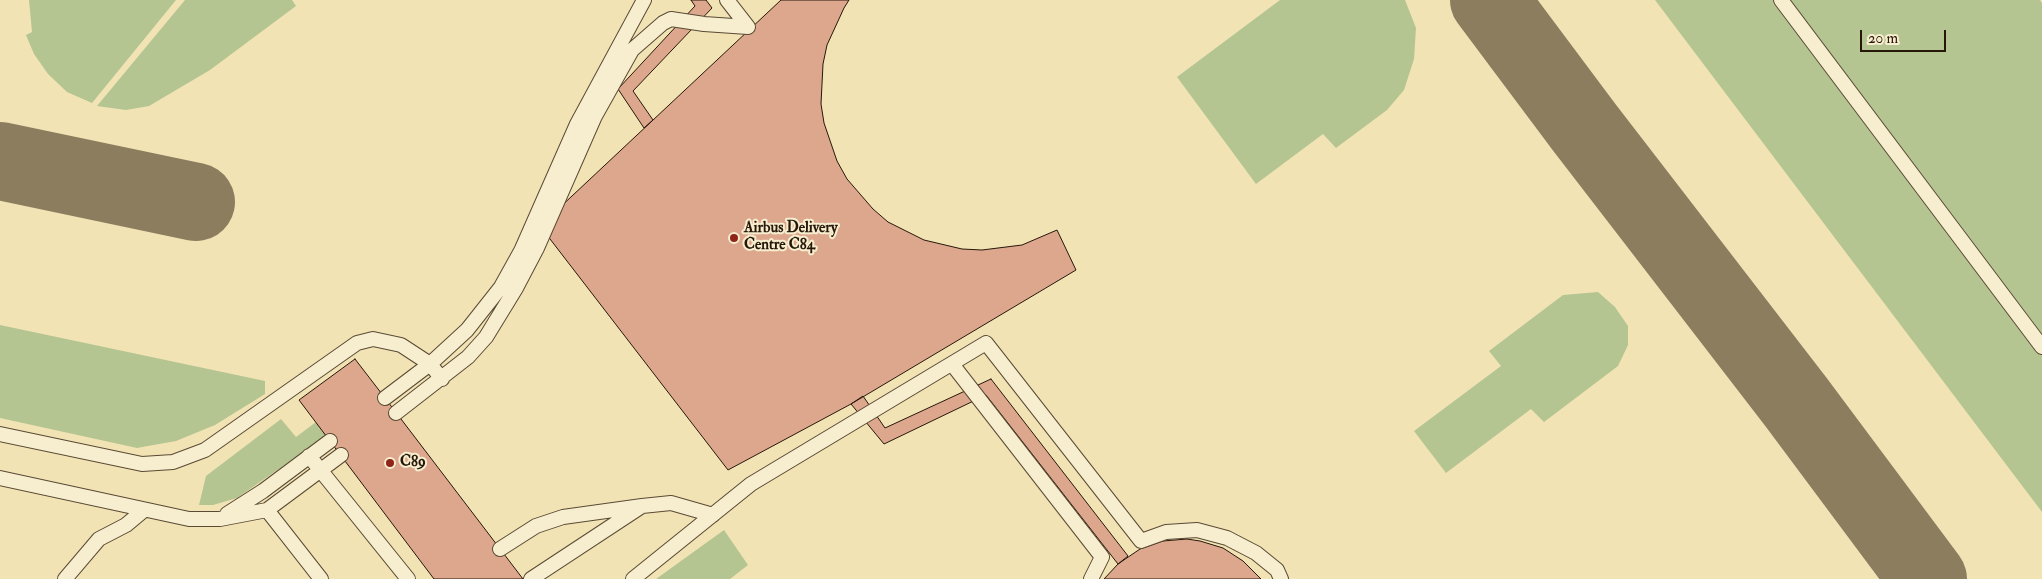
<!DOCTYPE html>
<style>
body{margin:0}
#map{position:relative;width:2042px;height:579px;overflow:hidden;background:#f2e3b5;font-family:"IM FELL Double Pica",serif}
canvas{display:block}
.scale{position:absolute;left:1860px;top:30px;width:86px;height:22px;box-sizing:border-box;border:2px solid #261709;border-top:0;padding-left:6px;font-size:15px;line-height:18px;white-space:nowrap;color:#261709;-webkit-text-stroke:4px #f7edcf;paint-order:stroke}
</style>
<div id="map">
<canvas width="2042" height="579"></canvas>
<div class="scale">20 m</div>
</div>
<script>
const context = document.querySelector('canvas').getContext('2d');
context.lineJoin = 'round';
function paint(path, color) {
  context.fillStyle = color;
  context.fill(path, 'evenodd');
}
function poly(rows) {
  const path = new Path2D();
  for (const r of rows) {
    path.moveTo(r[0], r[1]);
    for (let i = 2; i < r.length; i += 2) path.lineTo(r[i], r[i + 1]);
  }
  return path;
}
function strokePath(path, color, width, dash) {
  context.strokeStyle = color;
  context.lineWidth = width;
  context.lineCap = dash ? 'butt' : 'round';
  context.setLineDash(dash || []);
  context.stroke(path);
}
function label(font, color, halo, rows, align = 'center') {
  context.font = font + ' "IM FELL Double Pica",serif';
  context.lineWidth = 4;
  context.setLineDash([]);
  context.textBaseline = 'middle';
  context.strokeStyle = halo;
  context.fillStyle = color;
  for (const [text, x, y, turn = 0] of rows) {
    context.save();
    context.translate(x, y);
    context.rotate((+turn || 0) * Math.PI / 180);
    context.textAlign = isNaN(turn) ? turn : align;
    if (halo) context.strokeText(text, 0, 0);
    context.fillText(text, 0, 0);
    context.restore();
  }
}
const green = poly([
 [29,0,176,0,92,103,67,92,48,74,34,54,26,35,32,32],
 [185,0,292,0,296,6,210,70,149,106,126,110,97,106],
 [1280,0,1405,0,1416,28,1414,59,1404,90,1387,110,1336,148,1323,134,1256,184,1177,77],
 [1655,0,2040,0,2042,3,2042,512],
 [1598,292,1615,307,1628,326,1628,345,1618,366,1544,422,1531,409,1446,473,1414,431,1501,366,1489,351,1563,295],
 [0,325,265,381,265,394,215,425,176,441,137,448,0,418],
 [281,419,296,437,316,422,326,436,237,498,213,505,199,505,206,476],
 [724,530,748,565,730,579,656,579]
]);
const taxiway = poly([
 [1489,0,1584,127,1796,402,1928,579],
 [0,161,196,202]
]);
const building = poly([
 [691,0,706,0,712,8,633,91,653,120,644,128,618,89,695,6,691,0],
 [781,0,849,0,844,8,827,45,823,64,821,104,824,123,837,161,847,179,873,209,888,222,924,240,962,249,982,250,1022,245,1057,230,1076,270,851,404,728,470,540,226,781,0],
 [355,359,385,398,523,579,434,579,299,400,355,359],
 [991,379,1128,556,1118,564,986,395,884,444,851,404,863,396,885,428,991,379],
 [1187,539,1200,541,1223,548,1243,561,1261,579,1104,579,1118,564,1140,549,1163,541,1187,539]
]);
const service = poly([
 [727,0,748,27],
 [1781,0,2042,347],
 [952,364,1102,557,1091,579],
 [385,398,430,364,467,330,501,287,521,251,577,124,644,0],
 [396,413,468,357,486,337,516,288,537,248,595,116,632,50,663,23,671,19,704,24,748,27],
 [0,434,142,464,173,462,205,450,357,343,373,339,401,345,430,364,442,379],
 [309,456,408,579],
 [0,478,189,519,220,519,267,510,341,455],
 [642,506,671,503,713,515],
 [267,510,321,579],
 [227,514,263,491,330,441],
 [500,549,536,526,563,517,642,506,531,579],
 [65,579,99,539,126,525,144,510],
 [633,579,751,484,986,343,1141,541,1166,532,1197,530,1227,538,1256,553,1277,570,1281,579]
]);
const markers = [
 [734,238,5,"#8f2418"],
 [390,463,5,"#8f2418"]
];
const poiNames = [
 ["Airbus Delivery",744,229],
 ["Centre C84",744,246],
 ["C89",400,463]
];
paint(green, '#b4c592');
strokePath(taxiway, '#8c7d5f', 78);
paint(building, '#dda78e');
strokePath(building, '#261709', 1);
strokePath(service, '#594a34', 16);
strokePath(service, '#f7edcf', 14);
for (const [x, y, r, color] of markers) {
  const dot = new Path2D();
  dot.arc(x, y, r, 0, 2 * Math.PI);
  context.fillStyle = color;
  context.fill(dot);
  strokePath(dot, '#f7edcf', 2);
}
label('bold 15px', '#261709', '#f7edcf', poiNames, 'left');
</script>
